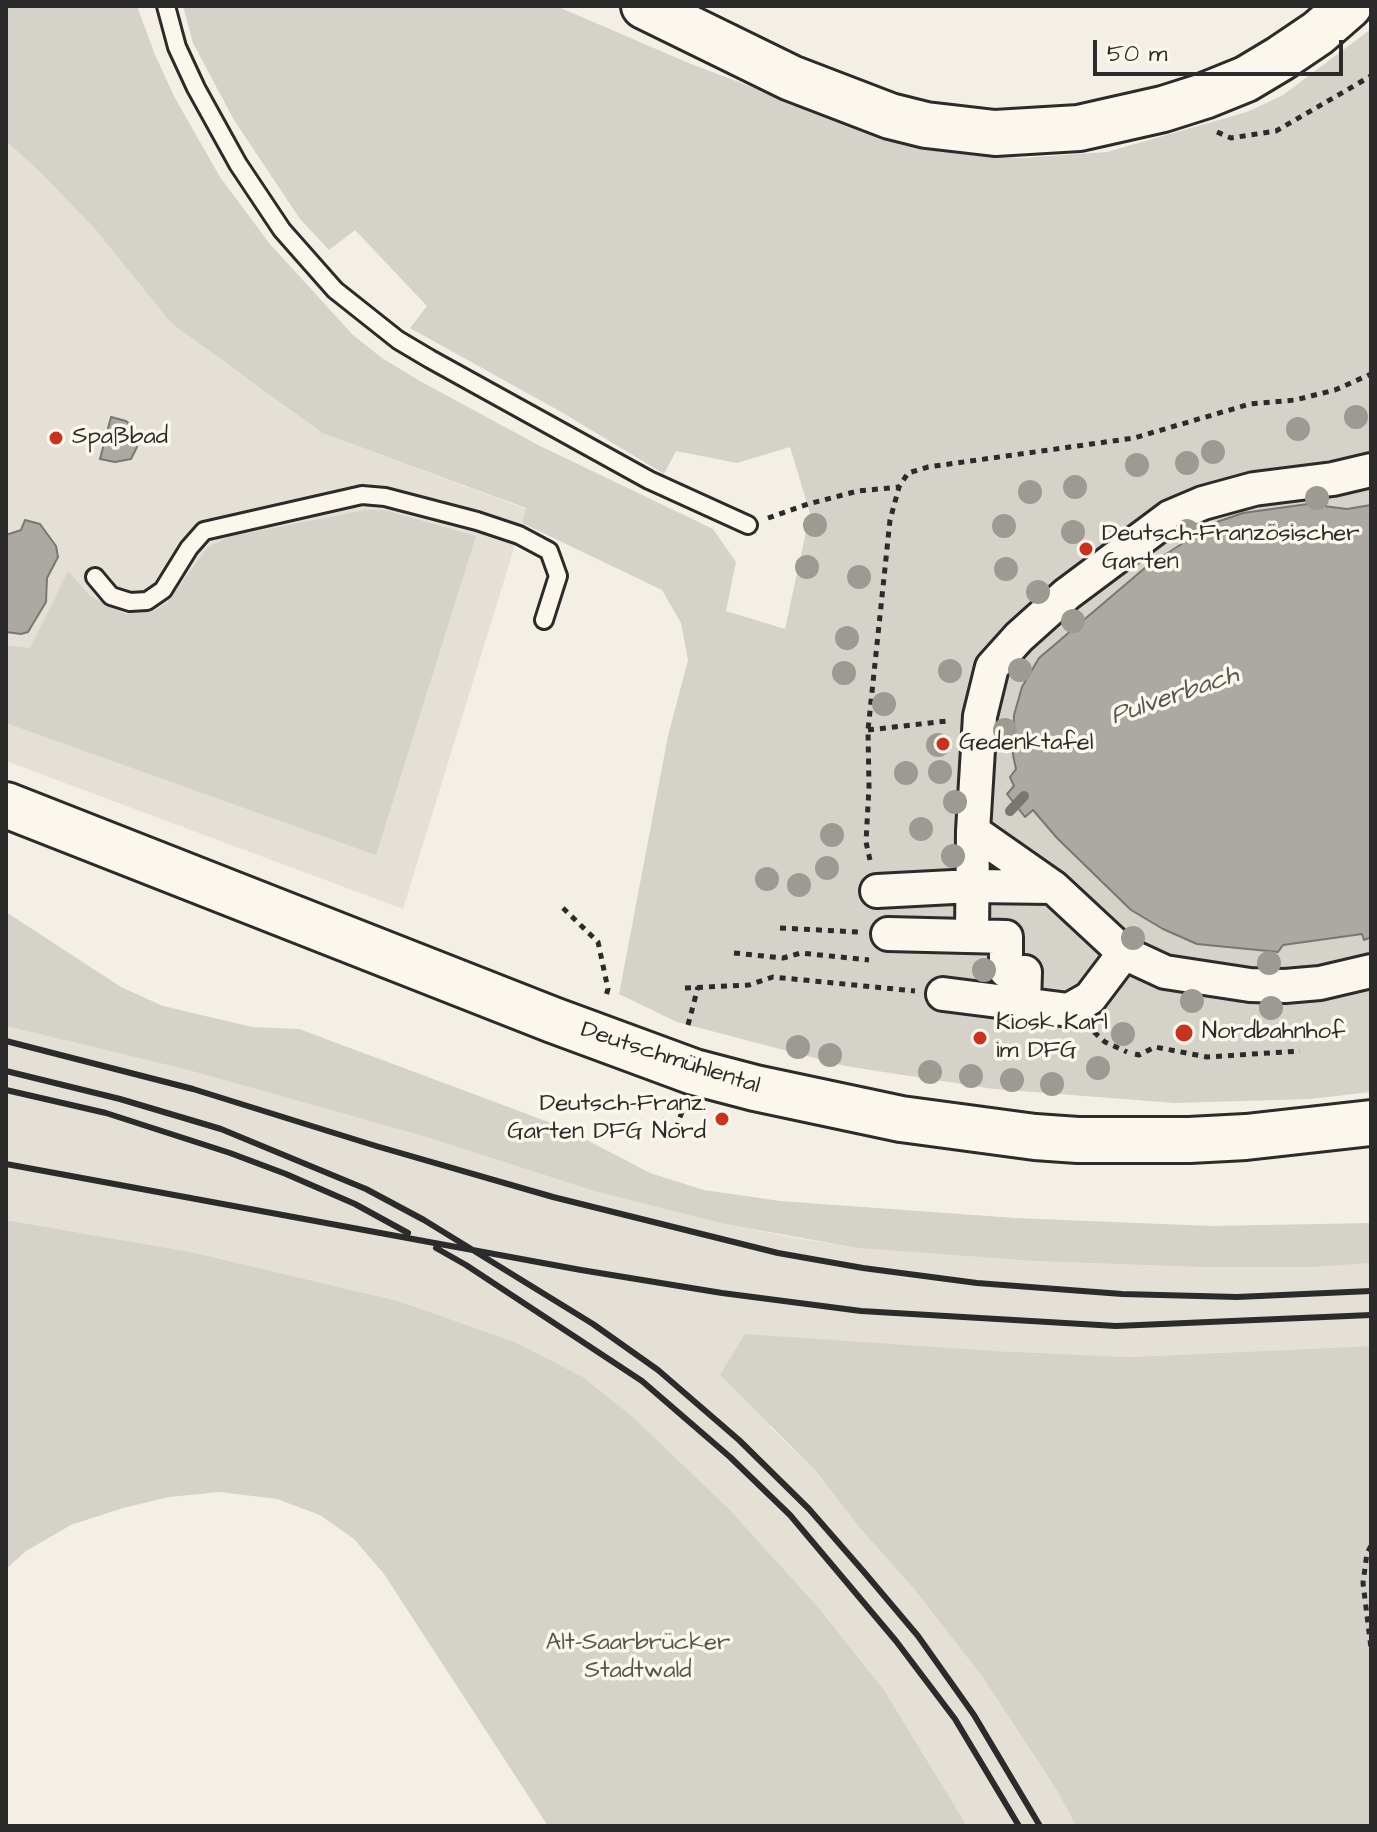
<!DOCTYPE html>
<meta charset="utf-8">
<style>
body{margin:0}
#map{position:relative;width:1377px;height:1832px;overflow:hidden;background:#f3efe4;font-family:"Architects Daughter",sans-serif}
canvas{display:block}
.frame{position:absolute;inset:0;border:8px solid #2b2b2b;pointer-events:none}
.scale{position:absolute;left:1093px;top:40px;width:250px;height:36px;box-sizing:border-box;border:4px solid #2b2b2b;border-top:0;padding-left:10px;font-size:24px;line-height:28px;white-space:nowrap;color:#2b2b2b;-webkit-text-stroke:6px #fbf7ec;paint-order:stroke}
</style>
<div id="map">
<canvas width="1377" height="1832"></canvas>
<div class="frame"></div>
<div class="scale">50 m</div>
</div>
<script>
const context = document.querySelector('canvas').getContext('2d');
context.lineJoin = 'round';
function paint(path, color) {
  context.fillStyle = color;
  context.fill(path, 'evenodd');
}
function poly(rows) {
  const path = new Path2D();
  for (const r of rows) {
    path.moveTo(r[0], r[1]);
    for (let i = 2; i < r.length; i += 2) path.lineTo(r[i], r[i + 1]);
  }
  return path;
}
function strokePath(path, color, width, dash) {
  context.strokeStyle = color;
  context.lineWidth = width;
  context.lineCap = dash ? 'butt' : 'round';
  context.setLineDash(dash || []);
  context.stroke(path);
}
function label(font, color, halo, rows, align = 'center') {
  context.font = font + ' "Architects Daughter",sans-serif';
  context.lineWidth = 7;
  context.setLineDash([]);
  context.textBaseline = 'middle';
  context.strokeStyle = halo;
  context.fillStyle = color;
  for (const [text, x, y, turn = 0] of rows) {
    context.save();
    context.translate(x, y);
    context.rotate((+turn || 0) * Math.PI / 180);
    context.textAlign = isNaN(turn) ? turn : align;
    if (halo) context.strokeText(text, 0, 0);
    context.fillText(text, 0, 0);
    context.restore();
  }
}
const built = poly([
 [6,141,40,172,95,229,171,323,322,433,526,509,403,909,6,761],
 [6,1026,188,1070,423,1136,594,1191,725,1224,790,1237,857,1248,1033,1261,1197,1267,1317,1267,1371,1263,1371,1346,1130,1357,995,1351,769,1426,815,1470,859,1527,915,1590,984,1679,1058,1792,1076,1826,967,1826,884,1690,818,1607,729,1509,633,1417,583,1377,515,1342,398,1301,191,1252,6,1220]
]);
const green = poly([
 [6,6,137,6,155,55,175,98,220,177,269,243,353,335,382,358,420,381,538,445,713,529,736,562,726,611,785,629,810,513,790,447,737,463,676,451,664,474,563,413,410,328,427,306,355,230,329,250,300,219,234,120,193,43,183,6,556,6,691,64,879,135,969,155,1022,158,1107,152,1247,112,1283,95,1371,29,1371,1092,1310,1099,1175,1103,994,1089,845,1066,677,1022,619,994,668,736,688,660,681,623,662,590,522,523,526,508,322,433,171,323,95,229,40,172,6,141],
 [365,510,385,510,476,536,376,855,6,723,6,645,30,648,68,571,90,596,107,605,126,614,154,611,168,602,207,548,228,537],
 [6,912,121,987,163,1006,252,1027,299,1029,562,1127,650,1173,704,1190,780,1201,1015,1218,1211,1226,1371,1223,1371,1263,1317,1267,1197,1267,1033,1261,857,1248,725,1224,594,1191,423,1136,188,1070,6,1026],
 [6,1220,191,1252,398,1301,515,1342,583,1377,633,1417,729,1509,818,1607,884,1690,967,1826,548,1826,384,1574,354,1539,320,1515,277,1499,220,1492,169,1497,123,1508,71,1525,26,1551,6,1569],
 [745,1334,995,1351,1130,1357,1371,1346,1371,1826,1076,1826,1058,1792,984,1679,915,1590,859,1527,815,1470,720,1375]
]);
const water = poly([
 [111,417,126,421,134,428,137,447,131,459,115,462,100,459,111,417],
 [1308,504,1347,509,1371,505,1371,937,1364,940,1362,934,1283,945,1278,952,1197,944,1163,929,1131,910,1057,838,1033,810,1025,817,1007,794,1014,786,1010,777,1016,769,1013,755,1014,715,1022,687,1039,658,1146,567,1214,523,1243,513,1308,504],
 [25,520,40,524,56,546,58,557,47,578,46,602,28,632,21,634,6,632,6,535,21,530,25,520]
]);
const stream = poly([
 [1010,811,1024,796]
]);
const path = poly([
 [1217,132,1231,138,1276,131,1371,76],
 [768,518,808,504,858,491,899,487],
 [868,730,947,721],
 [870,860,866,842,869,787,868,730,890,520,899,487,908,473,928,467,1134,438,1250,404,1295,400,1335,390,1371,374],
 [563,908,598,942,608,989,605,999],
 [780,928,858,932],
 [734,953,783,958,801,953,869,960],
 [685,988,749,985,773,977,915,991],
 [688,1025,698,987],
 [1094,1032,1105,1042,1127,1052],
 [1135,1054,1139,1055,1155,1047,1207,1057,1300,1051],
 [660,1135,671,1102],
 [672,1140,684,1106],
 [1371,1546,1367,1553,1363,1583,1371,1648]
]);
const lane = poly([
 [166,6,177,47,196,88,238,164,282,230,335,290,398,340,430,359,649,480,748,525],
 [95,577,111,596,130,602,147,601,163,590,189,548,204,531,362,495,385,497,477,521,519,535,549,551,558,576,544,620]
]);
const street = poly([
 [973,831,1053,887,1124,953,1165,972,1250,985,1285,986,1320,983,1371,971],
 [877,891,972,886,1053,887],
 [888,934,1006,937,1006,971,1025,972,1024,1003],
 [972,935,973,831,980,716,992,667,1019,637,1067,594,1170,517,1203,503,1254,489,1333,479,1371,470],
 [943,994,1069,1010,1090,998,1124,953]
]);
const secondary = poly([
 [644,6,791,78,890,116,926,125,995,133,1079,128,1163,109,1204,96,1246,79,1281,58,1318,33,1349,6],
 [6,805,553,1020,694,1072,755,1088,901,1119,1035,1137,1078,1140,1189,1140,1246,1137,1371,1123]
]);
const rail = poly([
 [6,1041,193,1089,376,1146,553,1197,778,1253,863,1268,977,1283,1122,1294,1237,1297,1371,1291],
 [6,1071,120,1099,221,1129,366,1189,424,1220,593,1324,658,1370,739,1440,809,1509,864,1572,918,1636,974,1715,1040,1826],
 [6,1090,106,1113,230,1153,286,1174,355,1204,408,1233],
 [6,1164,581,1270,722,1293,861,1311,1116,1326,1371,1315],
 [436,1248,466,1265,642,1381,730,1457,790,1515,896,1641,955,1719,1019,1826]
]);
const trees = [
 [1356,417],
 [1298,429],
 [1213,452],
 [1187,463],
 [1137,465],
 [1075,487],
 [1030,492],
 [1317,498],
 [815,525],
 [1004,526],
 [1187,531],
 [1073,532],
 [807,567],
 [1006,569],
 [859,577],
 [1038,592],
 [1073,621],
 [847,638],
 [1020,670],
 [950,671],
 [844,673],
 [884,704],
 [1005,730],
 [938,745],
 [940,772],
 [906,773],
 [955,802],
 [921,829],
 [832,835],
 [953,856],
 [827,868],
 [767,879],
 [799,885],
 [1133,938],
 [1269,963],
 [984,970],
 [1192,1001],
 [1271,1008],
 [1123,1034],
 [798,1047],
 [830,1055],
 [1098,1068],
 [930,1072],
 [971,1076],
 [1012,1080],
 [1052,1084]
];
const markers = [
 [56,438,8,"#c8321e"],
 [1086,549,8,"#c8321e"],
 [943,744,8,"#c8321e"],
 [1184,1033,10,"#c8321e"],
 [980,1038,8,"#c8321e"],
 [722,1119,8,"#c8321e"]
];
const poiNames = [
 ["Spaßbad",72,438],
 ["Deutsch-Französischer",1102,535],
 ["Garten",1102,563],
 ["Gedenktafel",959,744],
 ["Kiosk Karl",996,1024],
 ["im DFG",996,1052],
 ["Nordbahnhof",1202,1033],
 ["Deutsch-Franz.",706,1105,"right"],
 ["Garten DFG Nord",706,1133,"right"]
];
const streetNames = [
 ["Deutschmühlental",670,1059,18]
];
const parkNames = [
 ["Alt-Saarbrücker",638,1644],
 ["Stadtwald",638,1672]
];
const waterNames = [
 ["Pulverbach",1175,697,-19]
];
paint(built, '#e4e0d6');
paint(green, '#d5d2c9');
paint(water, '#aca9a2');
strokePath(water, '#787772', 2);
strokePath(stream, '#787772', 10);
strokePath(lane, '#2b2b2b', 22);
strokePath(street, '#2b2b2b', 38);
strokePath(secondary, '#2b2b2b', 50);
strokePath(path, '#2b2b2b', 5, [6, 6]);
strokePath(lane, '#fbf7ec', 16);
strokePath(street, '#fbf7ec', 32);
strokePath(secondary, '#fbf7ec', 44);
strokePath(rail, '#2b2b2b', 6);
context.fillStyle = '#9d9a94';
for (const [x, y] of trees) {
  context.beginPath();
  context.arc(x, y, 12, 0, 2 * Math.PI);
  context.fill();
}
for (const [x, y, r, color] of markers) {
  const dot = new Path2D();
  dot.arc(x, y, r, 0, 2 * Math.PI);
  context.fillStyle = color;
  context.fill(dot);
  strokePath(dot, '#fbf7ec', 3);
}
label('24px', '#2b2b2b', '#fbf7ec', poiNames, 'left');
label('24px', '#2b2b2b', '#fbf7ec', streetNames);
label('24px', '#565552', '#fbf7ec', parkNames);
label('italic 26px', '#585755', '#fbf7ec', waterNames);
</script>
